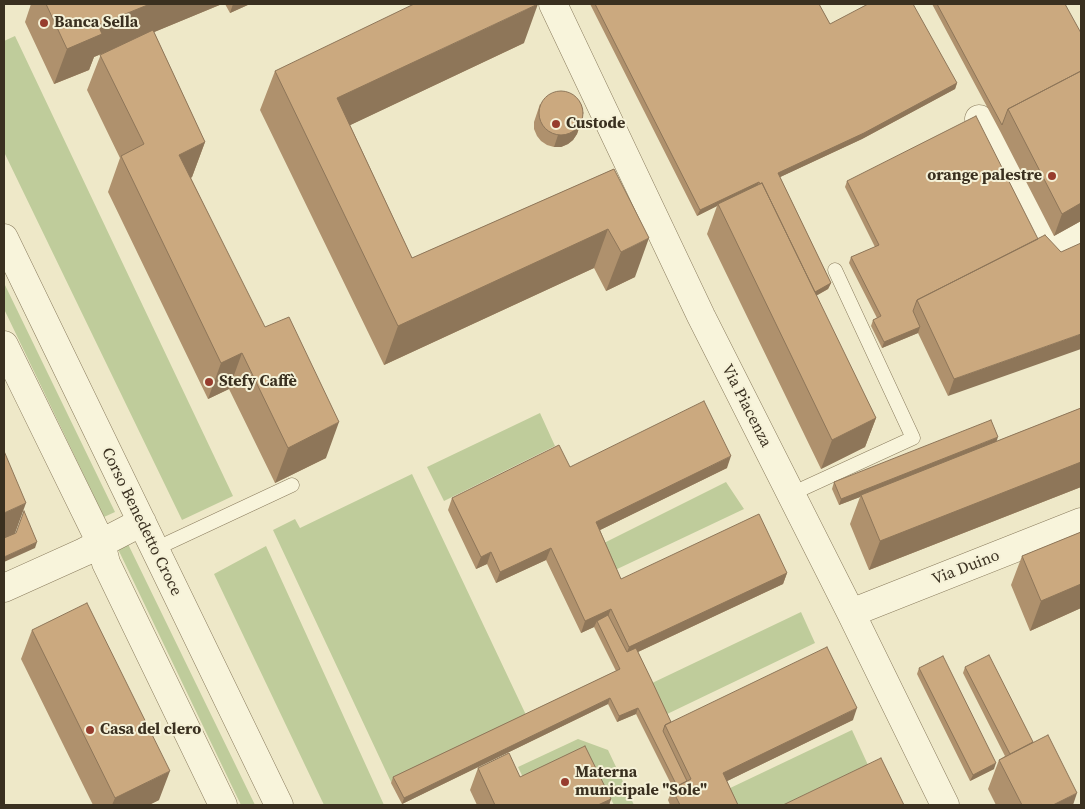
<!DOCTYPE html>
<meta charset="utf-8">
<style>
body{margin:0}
#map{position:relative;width:1085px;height:809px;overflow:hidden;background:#eee8c8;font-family:"Source Serif 4",serif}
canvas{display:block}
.frame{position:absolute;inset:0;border:5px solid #3a3020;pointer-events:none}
</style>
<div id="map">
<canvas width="1085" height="809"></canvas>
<div class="frame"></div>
</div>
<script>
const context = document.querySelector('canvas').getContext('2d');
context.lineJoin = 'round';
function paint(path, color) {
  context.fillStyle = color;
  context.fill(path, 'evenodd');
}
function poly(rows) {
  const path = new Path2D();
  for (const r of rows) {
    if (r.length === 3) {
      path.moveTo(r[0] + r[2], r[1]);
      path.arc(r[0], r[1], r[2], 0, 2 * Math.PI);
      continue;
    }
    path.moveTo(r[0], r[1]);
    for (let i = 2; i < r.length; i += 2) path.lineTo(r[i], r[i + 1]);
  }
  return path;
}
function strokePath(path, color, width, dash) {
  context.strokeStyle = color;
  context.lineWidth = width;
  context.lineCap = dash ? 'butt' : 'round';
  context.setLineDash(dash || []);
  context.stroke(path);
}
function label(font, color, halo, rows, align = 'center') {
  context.font = font + ' "Source Serif 4",serif';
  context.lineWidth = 4;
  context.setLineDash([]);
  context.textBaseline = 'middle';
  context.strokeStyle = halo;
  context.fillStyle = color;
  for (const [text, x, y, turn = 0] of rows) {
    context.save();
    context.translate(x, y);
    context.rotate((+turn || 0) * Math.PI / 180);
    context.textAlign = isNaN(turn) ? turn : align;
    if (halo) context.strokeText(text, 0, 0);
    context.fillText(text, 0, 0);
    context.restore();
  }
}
const green = poly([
 [15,36,233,496,182,520,4,152,4,41],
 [4,283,115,512,104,517,4,309],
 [540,413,555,446,444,501,427,467],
 [412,474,527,717,391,782,273,530,295,519,300,528],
 [726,482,744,509,613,571,600,545],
 [127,542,255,805,241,805,117,547],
 [266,546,384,805,324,805,214,574],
 [801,612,815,643,663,716,648,685],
 [852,730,868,765,783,805,733,805,726,790],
 [578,739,608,750,634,805,614,805,591,761,529,790,518,767]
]);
const lane = poly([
 [791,494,913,438,835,270],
 [155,549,292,485]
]);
const street = poly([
 [553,4,701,316,851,613,945,805],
 [979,119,1049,249,1081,231],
 [4,238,279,805],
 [4,345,101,543,106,563,223,805],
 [4,588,84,552,142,522],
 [851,613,1081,522]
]);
const wall = poly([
 [31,4,222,4,154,32,205,142,192,177,191,178,326,458,275,483,229,389,208,399,108,192,120,158,87,90,101,54,94,57,89,70,54,84,25,22],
 [225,4,250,4,230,13],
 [590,4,819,4,830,24,957,83,955,89,862,139,780,177,831,283,828,289,816,296,876,418,865,447,821,469,707,234,717,206,697,216],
 [932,4,1065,4,1081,221,1054,236,1000,131],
 [524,43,350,125,412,258,614,169,635,277,606,291,594,268,384,365,260,110,275,71],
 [540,104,581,122,577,134,573,140,568,144,561,147,554,147,547,145,541,141,537,136,534,129,534,122],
 [847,181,1038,239,948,396,918,333,882,348,871,326,873,320,877,318,849,263,851,257,875,247,845,187],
 [1081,408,1081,487,869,570,850,524,860,497,839,505,832,489,834,482,997,441],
 [570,467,727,468,600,530,621,579,787,573,783,584,638,652,671,722,853,720,727,781,738,805,670,805,668,800,673,788,636,714,617,722,608,704,402,804,391,783,393,777,616,671,594,627,581,633,546,560,496,583,487,564,476,569,448,510,452,498],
 [1081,532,1081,608,1030,631,1011,585,1022,556],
 [32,630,159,800,149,805,93,805,21,659],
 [965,667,1033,742,1073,805,996,805,988,789,999,760,1005,756,963,673],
 [919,668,994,769,970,781,917,674],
 [478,768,520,777,611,799,609,805,477,805,470,790]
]);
const shadedWall = poly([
 [150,4,222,4,94,57,89,70,54,84,67,49,98,25],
 [233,4,250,4,230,13],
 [538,4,524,43,323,138,337,98],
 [957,83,955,89,862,139,776,179,778,173],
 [581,122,577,134,573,140,568,144,561,147,554,147,558,135],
 [205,142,192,177,166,191,179,155],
 [759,182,756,188,718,204,717,206,697,216,700,210],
 [1081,203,1081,221,1054,236,1062,214],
 [608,229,594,268,384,365,398,326],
 [649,238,635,277,606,291,621,252],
 [831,283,828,289,810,299,812,293],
 [920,327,918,333,882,348,884,342],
 [1081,334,1081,349,948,396,954,379],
 [242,353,229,389,208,399,221,363],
 [876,418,865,447,821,469,832,440],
 [339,422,326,458,275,483,288,448],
 [998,437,996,443,861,495,860,497,839,505,841,499],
 [731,456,727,468,592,534,596,522],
 [1081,462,1081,487,869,570,880,541],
 [26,503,13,539,4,543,4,513],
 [37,542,35,548,4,562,4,557],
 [551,548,546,560,496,583,500,572],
 [491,552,487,564,476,569,481,557],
 [787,573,783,584,625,658,629,647],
 [1081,584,1081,608,1030,631,1041,601],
 [611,609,606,621,597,621,594,627,581,633,585,621],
 [610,698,608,704,402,804,404,798],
 [638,708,636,714,617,722,619,716],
 [857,708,853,720,719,785,723,773],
 [996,763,994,769,970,781,973,775],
 [170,771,159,800,149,805,112,805,115,798],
 [1077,793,1073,805,1053,805],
 [611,799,609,805,598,805]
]);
const building = poly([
 [46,4,150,4,98,25,102,34,67,49,46,4],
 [414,4,538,4,337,98,412,258,614,169,649,238,621,252,608,229,398,326,275,71,414,4],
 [595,4,819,4,830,24,868,4,913,4,957,83,864,133,778,173,831,283,815,292,762,183,760,184,759,182,700,210,595,4],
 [937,4,1065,4,1081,33,1081,71,1008,109,1002,125,937,4],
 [153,30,205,142,179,155,265,327,289,317,339,422,288,448,242,353,221,363,121,156,144,144,100,55,153,30],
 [1081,71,1081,203,1062,214,1008,109,1081,71],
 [561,113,22],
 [976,116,1038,239,917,300,913,311,920,327,884,342,873,320,881,316,851,257,879,245,847,181,976,116],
 [762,183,876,418,832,440,718,204,762,183],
 [1045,235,1061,252,1081,243,1081,334,954,379,917,300,1045,235],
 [704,401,731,456,596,522,621,579,759,514,787,573,629,647,611,609,585,621,551,548,500,572,491,552,481,557,452,498,559,445,570,467,704,401],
 [1081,408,1081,462,880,541,861,495,1015,434,1081,408],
 [991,420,998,437,841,499,834,482,991,420],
 [4,451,26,503,4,513,4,451],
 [24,511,37,542,4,557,4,538,16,533,24,511],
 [1081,532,1081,584,1041,601,1022,556,1081,532],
 [87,603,170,771,115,798,32,630,87,603],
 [608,615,627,652,636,648,651,679,671,722,665,725,663,731,687,781,677,786,638,708,619,716,610,698,404,798,393,777,620,669,597,621,608,615],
 [827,647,857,708,723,773,738,805,680,805,672,789,691,779,665,725,827,647],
 [989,655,1033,742,1010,754,965,667,989,655],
 [943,656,996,763,973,775,919,668,943,656],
 [1048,735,1077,793,1053,805,1022,805,999,760,1048,735],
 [585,746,611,799,598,805,495,805,478,768,509,753,520,777,585,746],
 [881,758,904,805,783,805,881,758]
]);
const markers = [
 [44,23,5,"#973d2e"],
 [556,124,5,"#973d2e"],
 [1052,176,5,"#973d2e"],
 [209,382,5,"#973d2e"],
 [90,730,5,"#973d2e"],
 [565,782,5,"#973d2e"]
];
const poiNames = [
 ["Banca Sella",54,23],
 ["Custode",566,124],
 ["orange palestre",1042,176,"right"],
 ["Stefy Caffè",219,382],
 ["Casa del clero",100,730],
 ["Materna",575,773],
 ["municipale \"Sole\"",575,791]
];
const streetNames = [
 ["Via Piacenza",746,406,63],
 ["Corso Benedetto Croce",141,522,64],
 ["Via Duino",966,568,-21]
];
paint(green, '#bfcc9b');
strokePath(lane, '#897b5d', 15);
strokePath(street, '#897b5d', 29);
strokePath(lane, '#f8f4db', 14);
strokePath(street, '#f8f4db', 28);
paint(wall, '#af916d');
paint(shadedWall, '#8e7659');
paint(building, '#cba97f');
strokePath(building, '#8e7659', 1);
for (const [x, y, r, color] of markers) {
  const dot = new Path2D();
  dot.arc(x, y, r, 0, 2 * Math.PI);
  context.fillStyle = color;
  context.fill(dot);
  strokePath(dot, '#f5f1d7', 2);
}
label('bold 16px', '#3a3020', '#f5f1d7', poiNames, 'left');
label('16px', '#3a3020', '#f5f1d7', streetNames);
</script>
